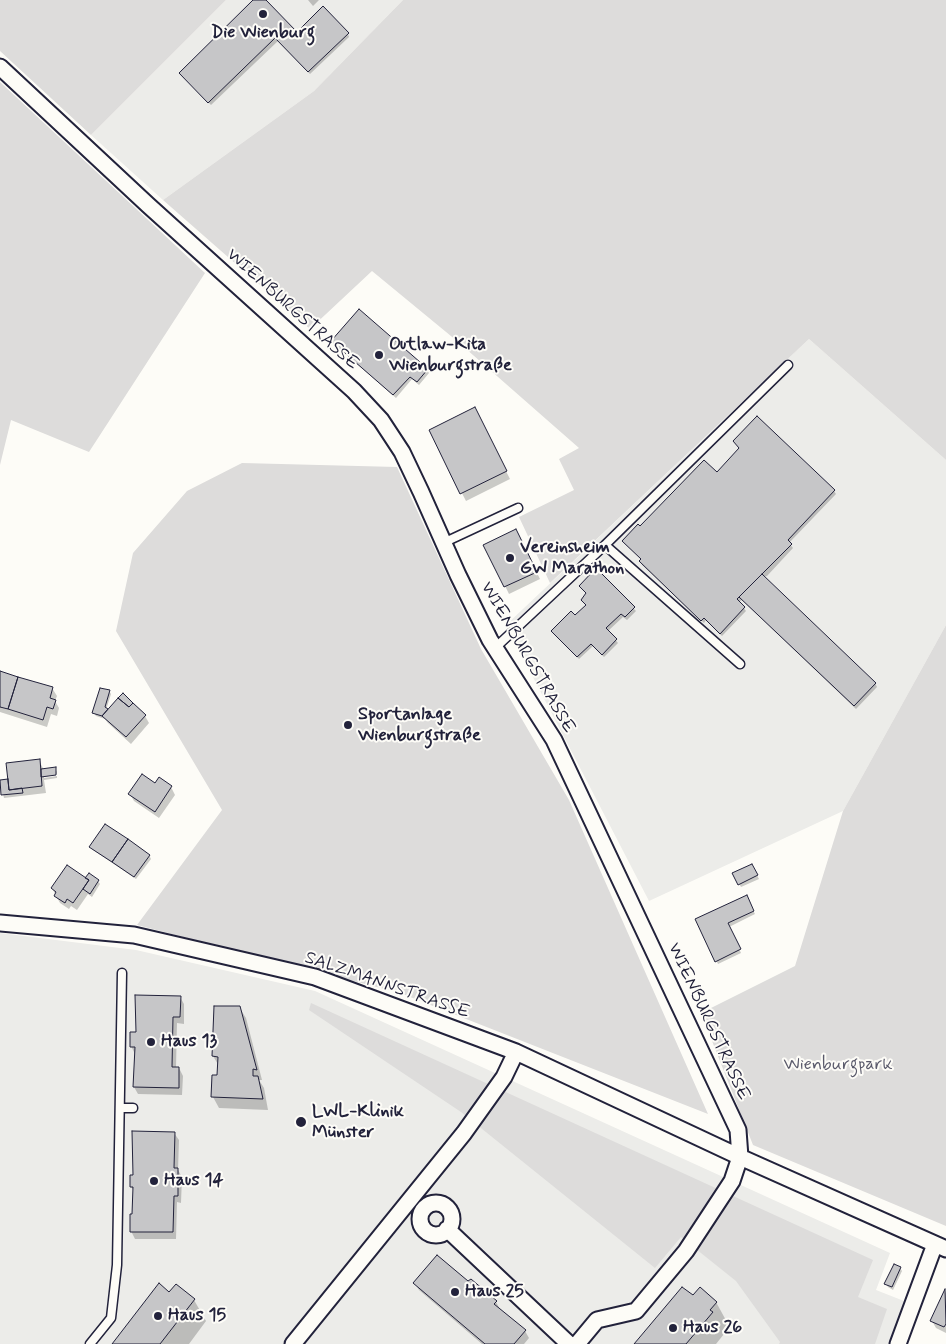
<!DOCTYPE html>
<meta charset="utf-8">
<style>
body{margin:0}
canvas{display:block;background:#fdfcf7}
</style>
<canvas width="946" height="1344"></canvas>
<script>
const context = document.querySelector('canvas').getContext('2d');
context.lineJoin = 'round';
function paint(path, color) {
  context.fillStyle = color;
  context.fill(path, 'evenodd');
}
function poly(rows) {
  const path = new Path2D();
  for (const r of rows) {
    if (r.length === 3) {
      path.moveTo(r[0] + r[2], r[1]);
      path.arc(r[0], r[1], r[2], 0, 2 * Math.PI);
      continue;
    }
    path.moveTo(r[0], r[1]);
    for (let i = 2; i < r.length; i += 2) path.lineTo(r[i], r[i + 1]);
  }
  return path;
}
function strokePath(path, color, width, dash) {
  context.strokeStyle = color;
  context.lineWidth = width;
  context.lineCap = dash ? 'butt' : 'round';
  context.setLineDash(dash || []);
  context.stroke(path);
}
function label(font, color, halo, rows, align = 'center') {
  context.font = font + ' Mynerve,sans-serif';
  context.lineWidth = 4;
  context.setLineDash([]);
  context.textBaseline = 'middle';
  context.strokeStyle = halo;
  context.fillStyle = color;
  for (const [text, x, y, turn = 0] of rows) {
    context.save();
    context.translate(x, y);
    context.rotate((+turn || 0) * Math.PI / 180);
    context.textAlign = isNaN(turn) ? turn : align;
    if (halo) context.strokeText(text, 0, 0);
    context.fillText(text, 0, 0);
    context.restore();
  }
}
const built = poly([
 [226,0,403,0,314,91,163,200,91,135],
 [809,339,946,460,946,625,843,811,649,901,506,625],
 [0,933,136,950,315,991,890,1253,876,1290,904,1301,889,1344,0,1344]
]);
const green = poly([
 [0,0,226,0,91,135,0,51],
 [403,0,946,0,946,460,809,339,550,583,519,517,574,490,559,459,579,448,457,341,372,271,310,329,163,200,314,91],
 [0,82,205,273,89,452,11,420,0,465],
 [242,463,397,467,481,649,569,800,708,1114,400,993,137,925,222,810,116,631,133,553,187,491],
 [946,625,946,1226,753,1145,701,1013,795,966,843,811],
 [311,1003,873,1260,858,1297,887,1309,875,1344,779,1344,780,1342,736,1281,681,1237,655,1268,461,1112,309,1010]
]);
const shadow = poly([
 [255,0,264,0,297,33,348,34,349,37,310,74,278,41,211,105,182,76],
 [308,0,319,0,313,6],
 [359,310,427,370,429,373,419,385,412,379,396,398,334,344,332,341],
 [478,416,510,479,466,501,430,431],
 [717,473,834,491,836,494,789,543,793,548,767,576,763,577,875,683,877,687,856,709,742,600,739,602,746,611,722,636,706,620,704,623,642,565,641,562,642,560,625,544,624,541,640,528],
 [519,537,540,579,509,594,485,545],
 [596,570,636,611,627,620,623,617,608,631,618,643,604,657,593,646,579,659,555,634,587,606,587,594,582,589],
 [0,672,52,688,57,696,55,701,59,708,57,716,51,714,47,727,0,712],
 [109,691,111,694,106,710,107,712,145,716,149,723,131,744,108,723,105,719,96,716,94,713],
 [39,761,44,770,55,769,57,772,57,774,44,775,44,778,57,776,57,778,44,780,46,793,4,798,0,781,9,780],
 [159,779,171,787,175,795,159,818,134,801,130,794,156,784],
 [91,847,149,855,151,859,136,879,93,850],
 [752,865,759,879,741,887,734,874],
 [86,879,98,881,100,884,92,897,88,894,77,910,71,906,69,909,60,903,52,888],
 [746,897,755,914,729,927,741,953,718,964,697,920],
 [180,997,184,1004,184,1024,177,1023,176,1068,179,1068,183,1076,182,1095,138,1094,134,1087,135,1054,131,1046,137,1034],
 [239,1007,246,1018,262,1080,259,1080,264,1088,268,1110,219,1108,213,1097,218,1076,219,1066,213,1056],
 [174,1133,179,1140,178,1170,182,1177,181,1203,177,1202,176,1239,135,1239,131,1231,134,1191,131,1187,134,1176],
 [900,1268,902,1271,893,1290,888,1287,886,1284],
 [415,1283,469,1283,496,1302,500,1309,525,1331,529,1338,524,1344,482,1344,419,1290],
 [946,1291,946,1333,936,1328,932,1321],
 [170,1293,194,1300,206,1321,189,1344,113,1344],
 [693,1297,716,1302,728,1324,722,1331,724,1334,716,1344,636,1344]
]);
const building = poly([
 [253,0,266,0,297,32,323,6,349,33,308,72,275,38,208,103,179,73,253,0],
 [359,309,428,369,417,382,410,377,393,395,331,341,359,309],
 [475,407,507,471,460,494,429,430,475,407],
 [757,416,835,490,788,540,792,544,737,599,745,607,720,634,704,618,701,621,639,561,641,559,622,541,638,524,640,526,704,460,717,472,739,448,733,441,757,416],
 [516,529,537,572,504,587,483,545,516,529],
 [596,568,635,607,625,617,621,614,606,628,617,639,602,655,591,644,577,657,551,631,571,611,575,615,586,605,581,600,586,593,579,586,596,568],
 [762,574,876,683,854,706,739,597,762,574],
 [0,671,18,677,8,709,0,707,0,671],
 [18,677,53,687,50,698,56,700,53,709,47,707,43,720,8,709,18,677],
 [100,688,110,690,105,707,108,709,102,716,92,713,100,688],
 [123,693,133,703,129,707,118,698,123,693],
 [118,698,129,707,133,703,146,715,126,737,102,716,118,698],
 [40,759,42,786,9,790,6,763,40,759],
 [56,767,56,775,41,777,41,769,56,767],
 [142,774,155,783,159,777,172,786,155,812,128,794,142,774],
 [8,779,9,790,22,788,23,793,1,795,0,780,8,779],
 [105,824,128,839,112,862,89,847,105,824],
 [128,839,150,855,134,877,112,862,128,839],
 [752,864,758,875,738,885,732,873,752,864],
 [67,865,89,880,73,903,67,899,65,903,54,896,56,892,51,888,67,865],
 [89,873,99,880,90,894,83,889,89,880,85,878,89,873],
 [747,895,754,911,728,923,741,949,715,962,695,919,747,895],
 [135,995,181,996,180,1017,173,1017,172,1067,179,1067,179,1088,133,1087,135,1047,130,1047,130,1032,136,1032,135,995],
 [214,1006,240,1006,257,1070,253,1069,253,1076,258,1076,263,1099,211,1097,212,1075,217,1075,218,1057,212,1056,214,1006],
 [132,1131,175,1132,174,1168,178,1168,178,1196,174,1196,173,1232,130,1232,130,1214,132,1214,133,1187,130,1187,130,1175,133,1175,132,1131],
 [437,1255,468,1281,471,1279,497,1301,494,1304,526,1330,514,1344,485,1344,413,1283,437,1255],
 [894,1264,901,1267,892,1287,884,1284,894,1264],
 [159,1283,169,1292,176,1284,195,1299,160,1344,112,1344,159,1283],
 [682,1287,693,1295,700,1287,717,1302,710,1310,713,1312,686,1344,634,1344,682,1287],
 [945,1289,946,1324,944,1327,930,1321,945,1289]
]);
const lane = poly([
 [443,543,518,508],
 [605,545,788,365],
 [495,648,605,545,740,664],
 [120,1108,133,1108],
 [90,1344,111,1318,117,1265,122,973]
]);
const street = poly([
 [0,67,148,205,354,391,381,420,402,452,421,492,458,575,490,640,554,740,738,1130,740,1157,732,1181,686,1251,636,1311,597,1320,577,1344],
 [0,923,134,935,315,977,516,1052,740,1157,946,1249],
 [436,1219,16],
 [447,1229,569,1344],
 [293,1344,464,1133,504,1077,516,1052],
 [898,1344,935,1244]
]);
const markers = [
 [263,14,5,"#22223b"],
 [379,355,5,"#22223b"],
 [510,558,5,"#22223b"],
 [348,725,5,"#22223b"],
 [151,1042,5,"#22223b"],
 [301,1122,6,"#22223b"],
 [154,1181,5,"#22223b"],
 [455,1292,5,"#22223b"],
 [158,1316,5,"#22223b"],
 [673,1328,5,"#22223b"]
];
const poiNames = [
 ["Die Wienburg",263,33,"center"],
 ["Outlaw-Kita",389,345],
 ["Wienburgstraße",389,366],
 ["Vereinsheim",520,548],
 ["GW Marathon",520,569],
 ["Sportanlage",358,715],
 ["Wienburgstraße",358,736],
 ["Haus 13",161,1042],
 ["LWL-Klinik",312,1112],
 ["Münster",312,1133],
 ["Haus 14",164,1181],
 ["Haus 25",465,1292],
 ["Haus 15",168,1316],
 ["Haus 26",683,1328]
];
const streetNames = [
 ["WIENBURGSTRASSE",292,310,42],
 ["WIENBURGSTRASSE",527,658,60],
 ["SALZMANNSTRASSE",387,986,19],
 ["WIENBURGSTRASSE",708,1022,65]
];
const parkNames = [
 ["Wienburgpark",838,1065]
];
paint(built, '#ecece9');
paint(green, '#dddcdb');
paint(shadow, '#0003');
paint(building, '#c6c6c8');
strokePath(building, '#22223b', 1);
strokePath(lane, '#22223b', 11);
strokePath(street, '#22223b', 19);
strokePath(lane, '#fdfcf7', 8);
strokePath(street, '#fdfcf7', 15);
for (const [x, y, r, color] of markers) {
  const dot = new Path2D();
  dot.arc(x, y, r, 0, 2 * Math.PI);
  context.fillStyle = color;
  context.fill(dot);
  strokePath(dot, '#fdfcf7', 2);
}
label('bold 18px', '#22223b', '#fdfcf7', poiNames, 'left');
label('18px', '#22223b', '#fdfcf7', streetNames);
label('18px', '#5a5a6b', '#fdfcf7', parkNames);
</script>
